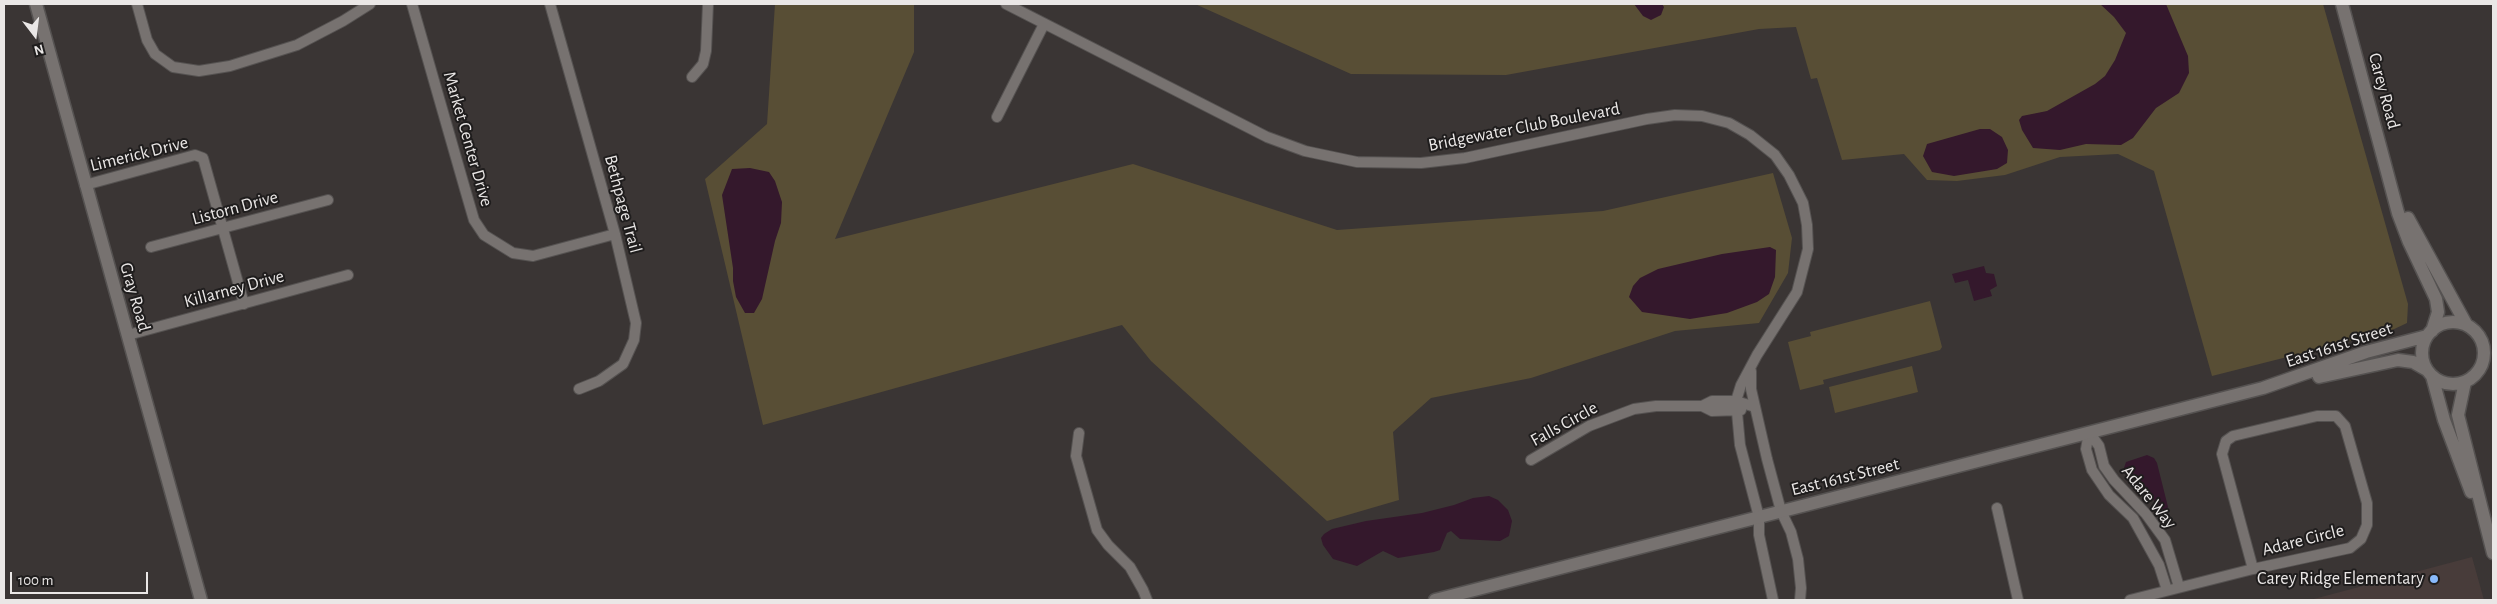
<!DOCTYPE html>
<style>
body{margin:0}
#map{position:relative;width:2497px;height:604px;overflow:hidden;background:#3a3534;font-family:"Alegreya Sans",sans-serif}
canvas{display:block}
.frame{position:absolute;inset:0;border:5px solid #eae7e6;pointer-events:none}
.north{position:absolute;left:10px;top:10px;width:50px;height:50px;-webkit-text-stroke:4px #1f1d1d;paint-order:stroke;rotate:165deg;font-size:14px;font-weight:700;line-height:20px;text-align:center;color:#eae7e6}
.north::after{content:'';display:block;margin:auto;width:18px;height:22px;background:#eae7e6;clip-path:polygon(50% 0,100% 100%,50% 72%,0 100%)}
.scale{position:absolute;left:10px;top:572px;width:138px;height:22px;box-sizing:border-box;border:2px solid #eae7e6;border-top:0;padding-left:6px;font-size:15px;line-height:18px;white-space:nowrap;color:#eae7e6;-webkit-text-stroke:4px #1f1d1d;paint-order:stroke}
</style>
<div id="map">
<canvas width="2497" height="604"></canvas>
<div class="frame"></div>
<div class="north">N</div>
<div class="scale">100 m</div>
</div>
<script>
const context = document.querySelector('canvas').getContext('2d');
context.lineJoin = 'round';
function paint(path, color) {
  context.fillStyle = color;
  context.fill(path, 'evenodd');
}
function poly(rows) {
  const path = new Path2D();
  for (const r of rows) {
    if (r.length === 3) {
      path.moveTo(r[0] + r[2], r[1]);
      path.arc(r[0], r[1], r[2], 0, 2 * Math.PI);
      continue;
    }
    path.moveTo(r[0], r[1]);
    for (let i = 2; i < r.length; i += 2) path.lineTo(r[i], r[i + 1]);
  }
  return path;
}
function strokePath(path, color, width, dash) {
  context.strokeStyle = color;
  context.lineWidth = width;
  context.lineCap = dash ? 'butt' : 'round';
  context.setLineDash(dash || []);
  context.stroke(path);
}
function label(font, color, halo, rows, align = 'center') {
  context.font = font + ' "Alegreya Sans",sans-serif';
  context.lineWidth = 4;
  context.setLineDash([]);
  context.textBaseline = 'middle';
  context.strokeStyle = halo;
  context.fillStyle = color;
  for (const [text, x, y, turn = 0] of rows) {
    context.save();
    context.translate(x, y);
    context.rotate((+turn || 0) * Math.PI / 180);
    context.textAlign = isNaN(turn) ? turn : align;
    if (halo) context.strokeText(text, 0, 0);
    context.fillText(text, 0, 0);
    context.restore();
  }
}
const built = poly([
 [2472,557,2484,600,2309,600,2310,600]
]);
const green = poly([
 [775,4,914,4,914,52,835,239,1133,164,1337,230,1603,211,1773,173,1792,238,1788,273,1759,323,1675,331,1531,378,1431,398,1393,432,1399,500,1327,521,1151,361,1122,325,763,425,705,179,767,124],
 [1195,4,2323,4,2408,304,2407,323,2390,331,2212,376,2154,171,2118,154,2060,157,2005,175,1957,181,1927,180,1904,154,1842,160,1817,78,1811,79,1796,27,1759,29,1506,75,1351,74],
 [1930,301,1942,347,1940,350,1823,380,1824,384,1800,390,1788,342,1811,336,1810,332],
 [1912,366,1918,392,1835,413,1829,387]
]);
const water = poly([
 [1634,4,1662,4,1664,7,1661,15,1651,20,1643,16],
 [2100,4,2166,4,2188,56,2189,73,2179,93,2156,108,2133,138,2121,145,2086,144,2060,150,2033,148,2022,130,2019,120,2022,116,2047,111,2095,84,2105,76,2115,60,2126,33,2114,17],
 [1980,129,1990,129,2002,137,2008,150,2007,163,1997,169,1954,176,1932,172,1923,156,1927,144],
 [750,168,769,172,775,181,782,202,781,223,775,241,762,299,754,313,745,313,736,297,733,281,733,268,722,195,732,169],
 [1770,247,1776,250,1775,277,1769,294,1757,302,1727,313,1690,319,1642,312,1629,297,1633,286,1640,278,1658,269,1722,254],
 [1984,266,1986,273,1994,274,1997,286,1990,290,1992,296,1974,301,1968,280,1955,283,1952,274],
 [2147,455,2154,458,2157,463,2168,507,2166,511,2162,509,2124,468,2126,462],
 [1489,496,1498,500,1508,510,1512,521,1509,536,1500,541,1460,539,1451,531,1447,533,1440,550,1434,552,1398,558,1383,551,1357,566,1333,559,1323,545,1321,538,1324,534,1332,529,1366,521,1422,513,1454,505,1473,498]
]);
const minor = poly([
 [137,4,147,40,155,54,173,67,199,71,230,66,297,45,343,21,370,4],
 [412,4,467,196,474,220,484,235,513,253,533,256,615,234],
 [550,4,615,234,636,323,634,340,623,364,599,381,579,389],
 [1006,4,1267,137,1305,151,1357,162,1421,163,1465,158,1647,119,1675,115,1702,116,1729,123,1750,135,1775,155,1789,175,1803,203,1807,225,1808,249,1797,292,1757,355,1741,385,1736,401,1740,445,1759,517,1759,535,1773,600],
 [692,77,703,64,706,51,708,4],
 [997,117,1044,24],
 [85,185,195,155,203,158,244,304],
 [151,247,328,200],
 [128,335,348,275],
 [1751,371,1751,389,1767,459,1781,511,1791,532,1798,559,1801,588,1800,600],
 [1702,406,1712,411,1741,410],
 [2089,432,2099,446,2104,466,2114,480,2146,514,2165,540,2179,587],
 [2089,432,2086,449,2092,470,2109,495,2133,518,2159,565,2167,590],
 [1079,433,1076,456,1097,530,1108,545,1130,567,1143,590,1147,600],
 [1531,460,1589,426,1634,409,1656,406,1702,406,1712,401,1736,401,1755,407],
 [1997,508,2018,600],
 [2130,600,2253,569,2350,548,2361,539,2367,525,2367,503,2345,426,2336,416,2317,416,2233,436,2226,441,2222,454,2253,569]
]);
const tertiary = poly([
 [36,4,201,600],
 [2342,4,2398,213,2409,242,2436,299,2438,312,2432,331],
 [2408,218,2466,324],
 [2453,353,31],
 [2432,376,2444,420,2471,492],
 [2319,377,2398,360,2413,362,2427,370],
 [2465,382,2458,415,2493,553],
 [1435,600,2263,388,2366,352,2427,336]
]);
const markers = [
 [2434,579,5,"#89bafc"]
];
const streetNames = [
 ["Carey Road",2384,91,75],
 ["Bridgewater Club Boulevard",1524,127,-11],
 ["Market Center Drive",468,139,74],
 ["Limerick Drive",139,154,-14],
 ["Bethpage Trail",623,204,75],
 ["Listorn Drive",235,208,-15],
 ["Killarney Drive",234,289,-15],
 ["Gray Road",135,297,74],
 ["East 161st Street",2339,345,-18],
 ["Falls Circle",1564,424,-29],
 ["East 161st Street",1845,477,-14],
 ["Adare Way",2149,497,51],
 ["Adare Circle",2303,540,-14]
];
const poiNames = [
 ["Carey Ridge Elementary",2424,579]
];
paint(built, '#483c3a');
paint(green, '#584e35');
paint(water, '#34182c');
strokePath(minor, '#555251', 12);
strokePath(tertiary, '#555251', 15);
strokePath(minor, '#777270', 10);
strokePath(tertiary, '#777270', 12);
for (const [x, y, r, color] of markers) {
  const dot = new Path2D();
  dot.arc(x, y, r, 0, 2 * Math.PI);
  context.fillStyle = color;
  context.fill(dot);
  strokePath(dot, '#1f1d1d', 2);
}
label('18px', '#eae7e6', '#1f1d1d', streetNames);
label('18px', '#eae7e6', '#1f1d1d', poiNames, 'right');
</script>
